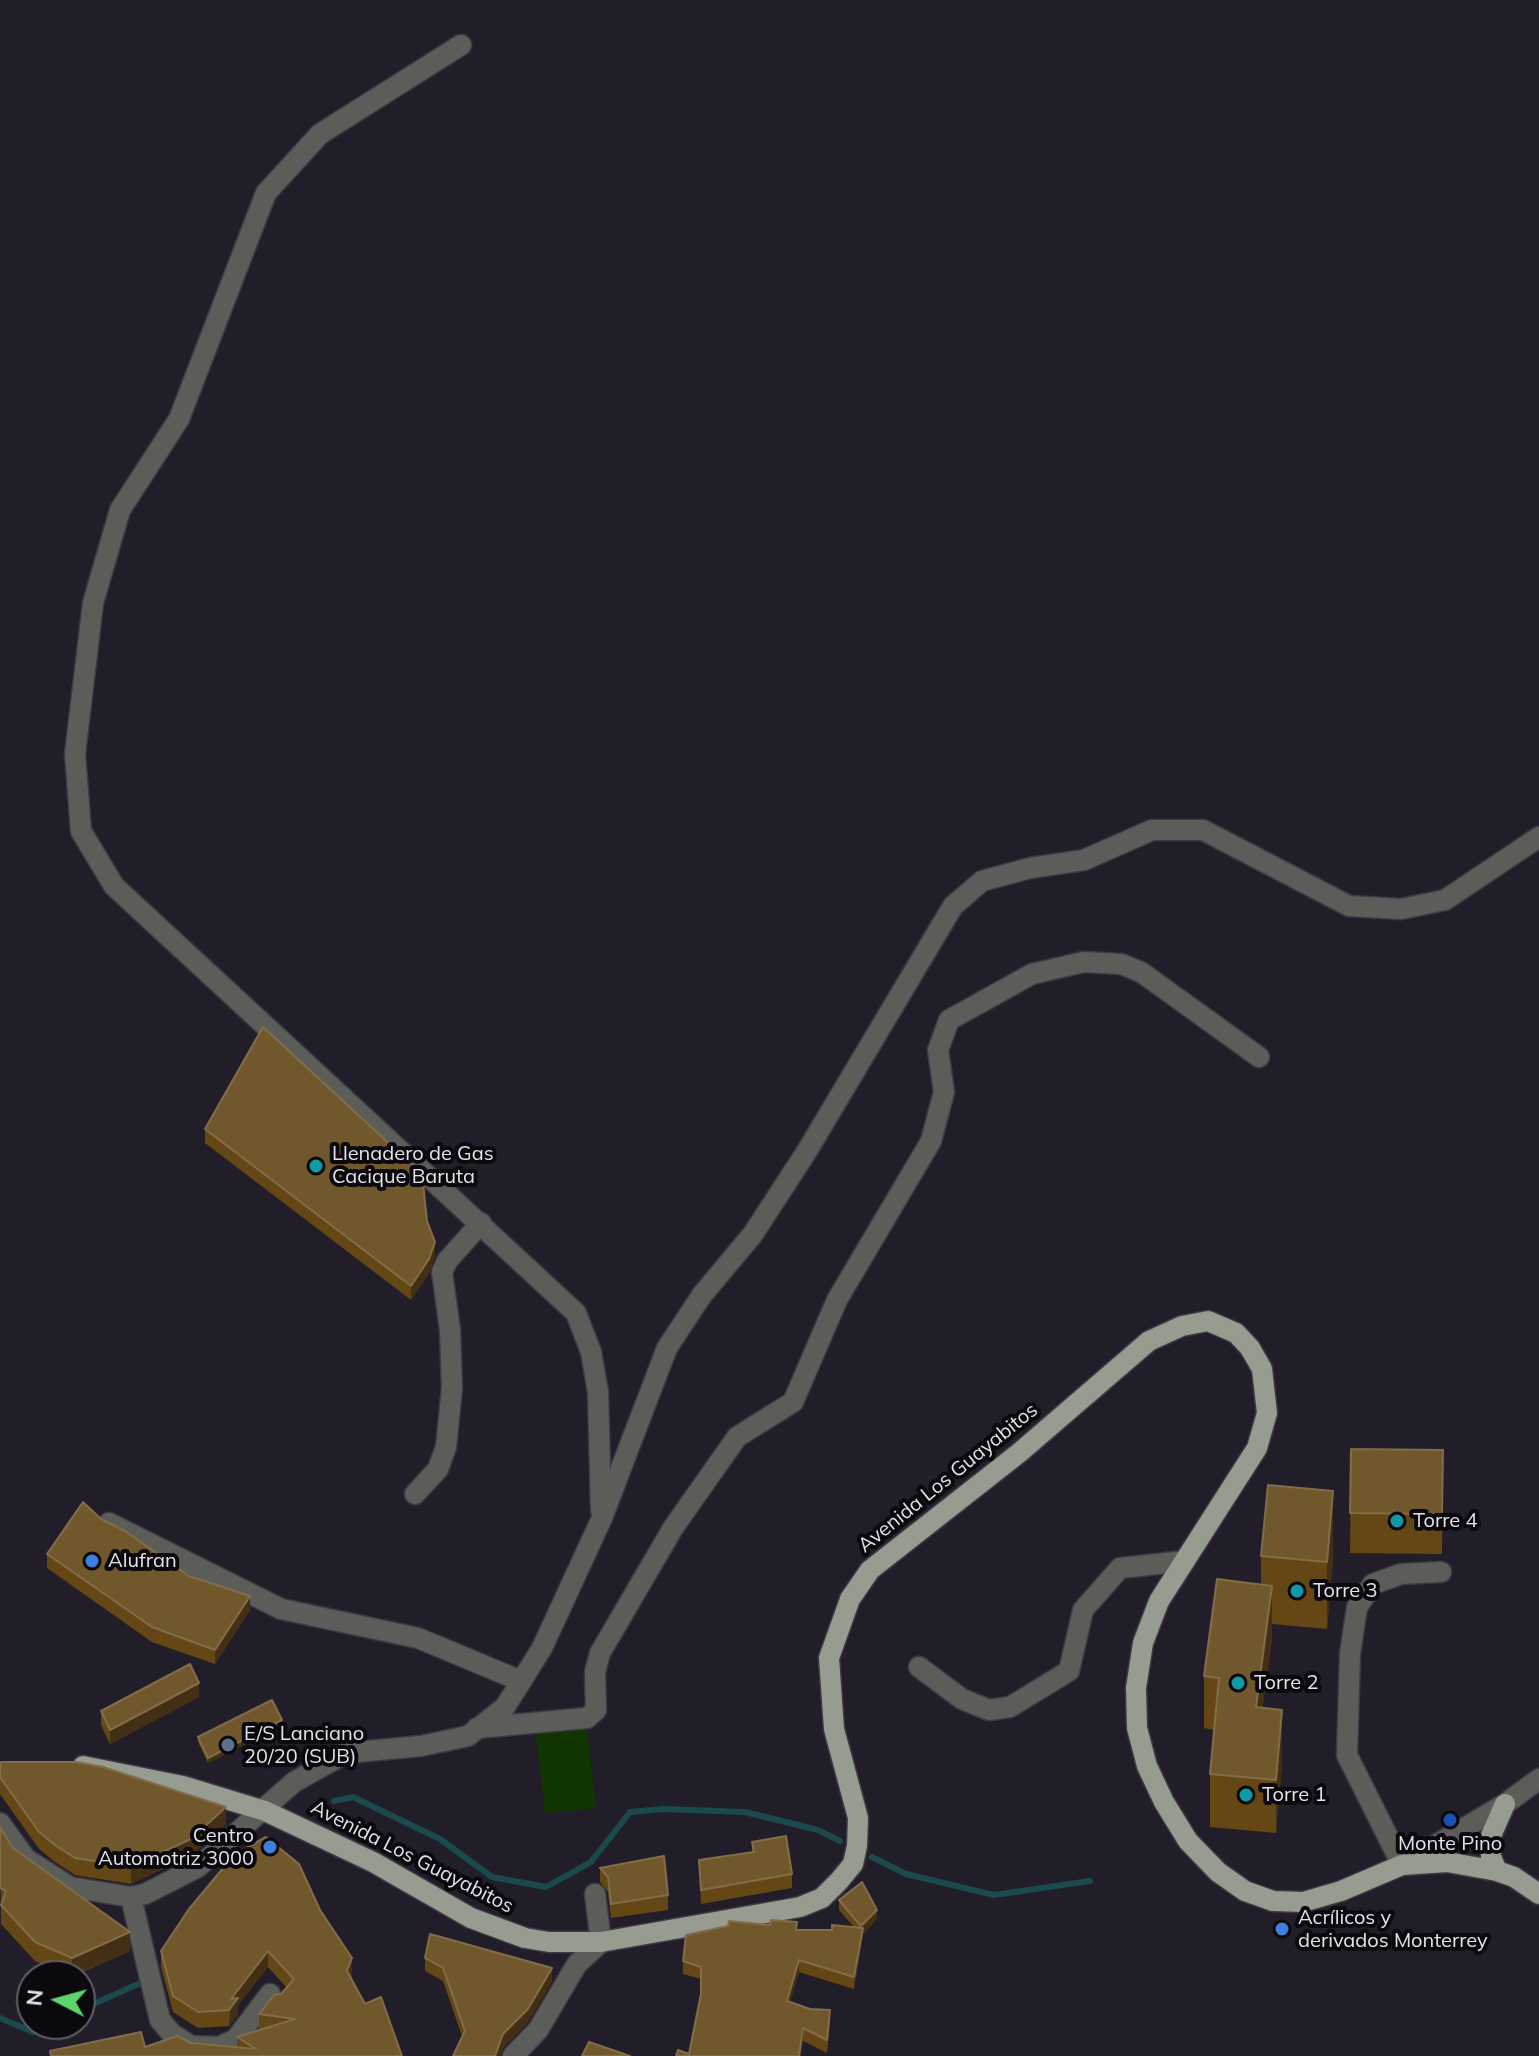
<!DOCTYPE html>
<meta charset="utf-8">
<style>
body{margin:0}
#map{position:relative;width:1539px;height:2056px;overflow:hidden;background:#211e2a;font-family:Mulish,sans-serif}
canvas{display:block}
.north{position:absolute;left:16px;top:1960px;width:80px;height:80px;box-sizing:border-box;background:#0b090e;border:2px solid #615f66;border-radius:50%;rotate:276deg;font-size:22px;font-weight:700;line-height:32px;text-align:center;color:#e3e1e9}
.north::after{content:'';display:block;margin:auto;width:28px;height:36px;background:#5bd56e;clip-path:polygon(50% 0,100% 100%,50% 72%,0 100%)}
</style>
<div id="map">
<canvas width="1539" height="2056"></canvas>
<div class="north">N</div>
</div>
<script>
const context = document.querySelector('canvas').getContext('2d');
context.lineJoin = 'round';
function paint(path, color) {
  context.fillStyle = color;
  context.fill(path, 'evenodd');
}
function poly(rows) {
  const path = new Path2D();
  for (const r of rows) {
    path.moveTo(r[0], r[1]);
    for (let i = 2; i < r.length; i += 2) path.lineTo(r[i], r[i + 1]);
  }
  return path;
}
function strokePath(path, color, width, dash) {
  context.strokeStyle = color;
  context.lineWidth = width;
  context.lineCap = dash ? 'butt' : 'round';
  context.setLineDash(dash || []);
  context.stroke(path);
}
function label(font, color, halo, rows, align = 'center') {
  context.font = font + ' Mulish,sans-serif';
  context.lineWidth = 8;
  context.setLineDash([]);
  context.textBaseline = 'middle';
  context.strokeStyle = halo;
  context.fillStyle = color;
  for (const [text, x, y, turn = 0] of rows) {
    context.save();
    context.translate(x, y);
    context.rotate((+turn || 0) * Math.PI / 180);
    context.textAlign = isNaN(turn) ? turn : align;
    if (halo) context.strokeText(text, 0, 0);
    context.fillText(text, 0, 0);
    context.restore();
  }
}
const green = poly([
 [586,1719,596,1808,545,1813,535,1725]
]);
const stream = poly([
 [334,1801,353,1797,413,1826,440,1839,492,1877,546,1887,591,1862,630,1812,663,1809,745,1812,818,1830,840,1841],
 [872,1857,906,1874,994,1895,1090,1881],
 [80,2010,145,1981],
 [0,2018,33,2032,50,2024]
]);
const minor = poly([
 [461,45,320,134,266,193,179,419,120,510,93,603,75,754,81,831,114,886,576,1313,591,1352,598,1392,601,1510],
 [415,1494,438,1469,446,1447,452,1388,450,1330,442,1272,447,1261,481,1223],
 [109,1523,281,1609,418,1638,521,1681],
 [1441,1572,1401,1574,1373,1584,1357,1607,1350,1654,1347,1755,1402,1865,1505,1804,1539,1779],
 [919,1667,962,1699,989,1710,1010,1707,1069,1671,1083,1610,1120,1568,1185,1561],
 [477,1728,587,1718,596,1710,595,1672,600,1653,673,1528,737,1437,793,1402,837,1300,931,1141,944,1092,938,1050,949,1020,1032,974,1084,962,1121,964,1141,972,1259,1057],
 [0,1823,26,1859,70,1887,131,1897,145,1894,198,1867,294,1782,346,1753,421,1746,468,1736,505,1707,542,1648,602,1518,667,1348,702,1295,753,1234,807,1151,953,906,982,881,1030,868,1084,860,1152,830,1203,830,1349,906,1401,909,1445,900,1539,837],
 [131,1897,160,2020,172,2034,191,2046,219,2047,236,2039,270,1994],
 [513,2056,538,2030,577,1964,601,1942,595,1894]
]);
const primary = poly([
 [83,1766,183,1786,265,1811,373,1862,471,1918,525,1938,549,1942,601,1942,800,1907,822,1898,839,1881,853,1864,857,1846,858,1818,834,1729,829,1658,850,1599,870,1570,1019,1453,1149,1341,1182,1326,1208,1321,1236,1333,1250,1348,1262,1369,1267,1413,1257,1448,1159,1601,1143,1643,1136,1688,1137,1728,1147,1766,1164,1802,1188,1841,1218,1872,1245,1891,1273,1901,1303,1902,1341,1891,1402,1865,1447,1862,1497,1871,1514,1877,1539,1894],
 [1497,1871,1491,1857,1490,1838,1505,1804]
]);
const wall = poly([
 [205,1129,427,1221,435,1256,429,1273,411,1300,205,1143],
 [1351,1449,1443,1450,1442,1554,1350,1553],
 [101,1519,189,1576,250,1610,215,1664,152,1642,47,1568,47,1554],
 [1261,1556,1333,1558,1327,1629,1272,1624,1272,1639,1262,1708,1282,1762,1276,1833,1210,1827,1210,1774,1215,1730,1204,1728,1204,1676,1261,1585],
 [199,1697,110,1744,101,1725,101,1711],
 [282,1725,208,1763,198,1742,198,1737],
 [0,1769,226,1824,191,1856,131,1884,75,1875,55,1862,39,1849,0,1794],
 [0,1827,13,1848,130,1951,74,1976,70,1976,35,1961,1,1924],
 [752,1842,792,1874,792,1888,701,1904,699,1860,752,1853],
 [600,1868,668,1895,668,1910,611,1918,608,1892,600,1882],
 [839,1900,877,1919,863,1934,854,1989,799,1972,790,2002,830,2022,827,2053,803,2041,689,2054,701,1995,701,1979,683,1974,683,1961,797,1930,832,1930,854,1927,839,1910],
 [320,1910,352,1974,351,1977,365,2004,402,2056,50,2056,50,2051,191,2043,237,2047,237,2037,259,2030,259,2014,287,1988,268,1967,238,2005,238,2014,229,2026,198,2028,173,2012,161,1967,161,1951],
 [425,1958,552,1981,528,2022,503,2048,500,2056,453,2056,462,2036,443,1981,425,1971]
]);
const shadedWall = poly([
 [435,1242,435,1256,429,1273,411,1300,411,1286],
 [1333,1491,1333,1558,1327,1629,1327,1562],
 [1272,1586,1272,1639,1256,1760,1256,1707],
 [250,1596,250,1610,215,1664,215,1650],
 [199,1683,199,1697,110,1744,110,1730],
 [1282,1710,1282,1762,1276,1833,1276,1780],
 [282,1720,282,1725,208,1763,208,1758],
 [226,1807,226,1824,191,1856,131,1884,131,1867],
 [877,1910,877,1919,863,1934,854,1989,854,1977,861,1936,861,1926],
 [130,1932,130,1951,72,1976,72,1958],
 [268,1951,268,1967,238,2005,238,2014,229,2026,231,1999],
 [352,1958,352,1974,347,1987,347,1971],
 [799,1960,799,1972,787,2013,787,2001],
 [552,1968,552,1981,528,2022,503,2048,500,2056,495,2056,503,2034],
 [803,2028,803,2041,801,2056,799,2056]
]);
const building = poly([
 [263,1027,422,1174,427,1221,435,1242,429,1259,411,1286,205,1129,263,1027],
 [1351,1449,1443,1450,1442,1514,1350,1513,1351,1449],
 [1268,1485,1333,1491,1327,1562,1261,1556,1268,1485],
 [83,1502,101,1519,125,1531,189,1576,250,1596,215,1650,152,1627,47,1554,83,1502],
 [1217,1579,1272,1586,1256,1707,1282,1710,1276,1780,1210,1774,1219,1678,1204,1676,1217,1579],
 [190,1664,199,1683,110,1730,101,1711,190,1664],
 [272,1700,282,1720,208,1758,198,1737,272,1700],
 [1,1762,77,1762,103,1767,226,1807,191,1839,131,1867,75,1858,55,1845,39,1832,0,1777,1,1762],
 [0,1827,13,1848,130,1932,72,1958,35,1942,1,1905,6,1891,0,1888,0,1827],
 [786,1836,792,1874,701,1890,699,1860,754,1852,752,1842,786,1836],
 [266,1837,299,1864,320,1910,352,1958,347,1971,365,2004,381,1997,402,2056,51,2056,50,2051,141,2032,145,2047,177,2036,191,2043,256,2049,237,2037,295,2019,259,2014,274,1995,281,1994,294,1979,268,1951,231,1999,238,1998,229,2010,198,2012,173,1996,161,1951,189,1909,224,1867,224,1860,266,1837],
 [664,1856,668,1895,611,1904,608,1877,600,1868,664,1856],
 [862,1882,877,1910,861,1926,839,1900,862,1882],
 [771,1920,797,1922,796,1930,832,1930,832,1925,863,1928,854,1977,799,1960,787,2001,810,2009,830,2010,827,2040,803,2028,799,2056,676,2056,678,2050,689,2054,701,1994,701,1967,683,1961,686,1935,728,1926,729,1921,770,1925,771,1920],
 [430,1934,552,1968,528,2009,503,2034,495,2056,453,2056,465,2031,443,1968,425,1958,430,1934],
 [589,2042,630,2056,582,2056,589,2042]
]);
const markers = [
 [316,1166,8,"#0f9aa8"],
 [1397,1521,8,"#0f9aa8"],
 [92,1561,8,"#3f7fe0"],
 [1297,1591,8,"#0f9aa8"],
 [1238,1683,8,"#0f9aa8"],
 [228,1745,8,"#5c6f8a"],
 [1246,1795,8,"#0f9aa8"],
 [1450,1820,8,"#1a4fb4"],
 [270,1847,8,"#3f7fe0"],
 [1282,1929,8,"#3f7fe0"]
];
const poiNames = [
 ["Llenadero de Gas",332,1154],
 ["Cacique Baruta",332,1177],
 ["Torre 4",1413,1521],
 ["Alufran",108,1561],
 ["Torre 3",1313,1591],
 ["Torre 2",1254,1683],
 ["E/S Lanciano",244,1734],
 ["20/20 (SUB)",244,1757],
 ["Torre 1",1262,1795],
 ["Centro",254,1836,"right"],
 ["Automotriz 3000",254,1859,"right"],
 ["Monte Pino",1450,1844,"center"],
 ["Acrílicos y",1298,1918],
 ["derivados Monterrey",1298,1941]
];
const streetNames = [
 ["Avenida Los Guayabitos",948,1478,-39],
 ["Avenida Los Guayabitos",412,1857,27]
];
paint(green, '#103501');
strokePath(stream, '#1a4a4e', 6);
strokePath(minor, '#3c3945', 23);
strokePath(primary, '#3c3945', 23);
strokePath(minor, '#5b5e58', 20);
strokePath(primary, '#969c8f', 20);
paint(wall, '#644715');
paint(shadedWall, '#432f14');
paint(building, '#71572c');
strokePath(building, '#836d49', 2);
for (const [x, y, r, color] of markers) {
  const dot = new Path2D();
  dot.arc(x, y, r, 0, 2 * Math.PI);
  context.fillStyle = color;
  context.fill(dot);
  strokePath(dot, '#0b090e', 3);
}
label('20px', '#e3e1e9', '#0b090e', poiNames, 'left');
label('20px', '#e3e1e9', '#0b090e', streetNames);
</script>
